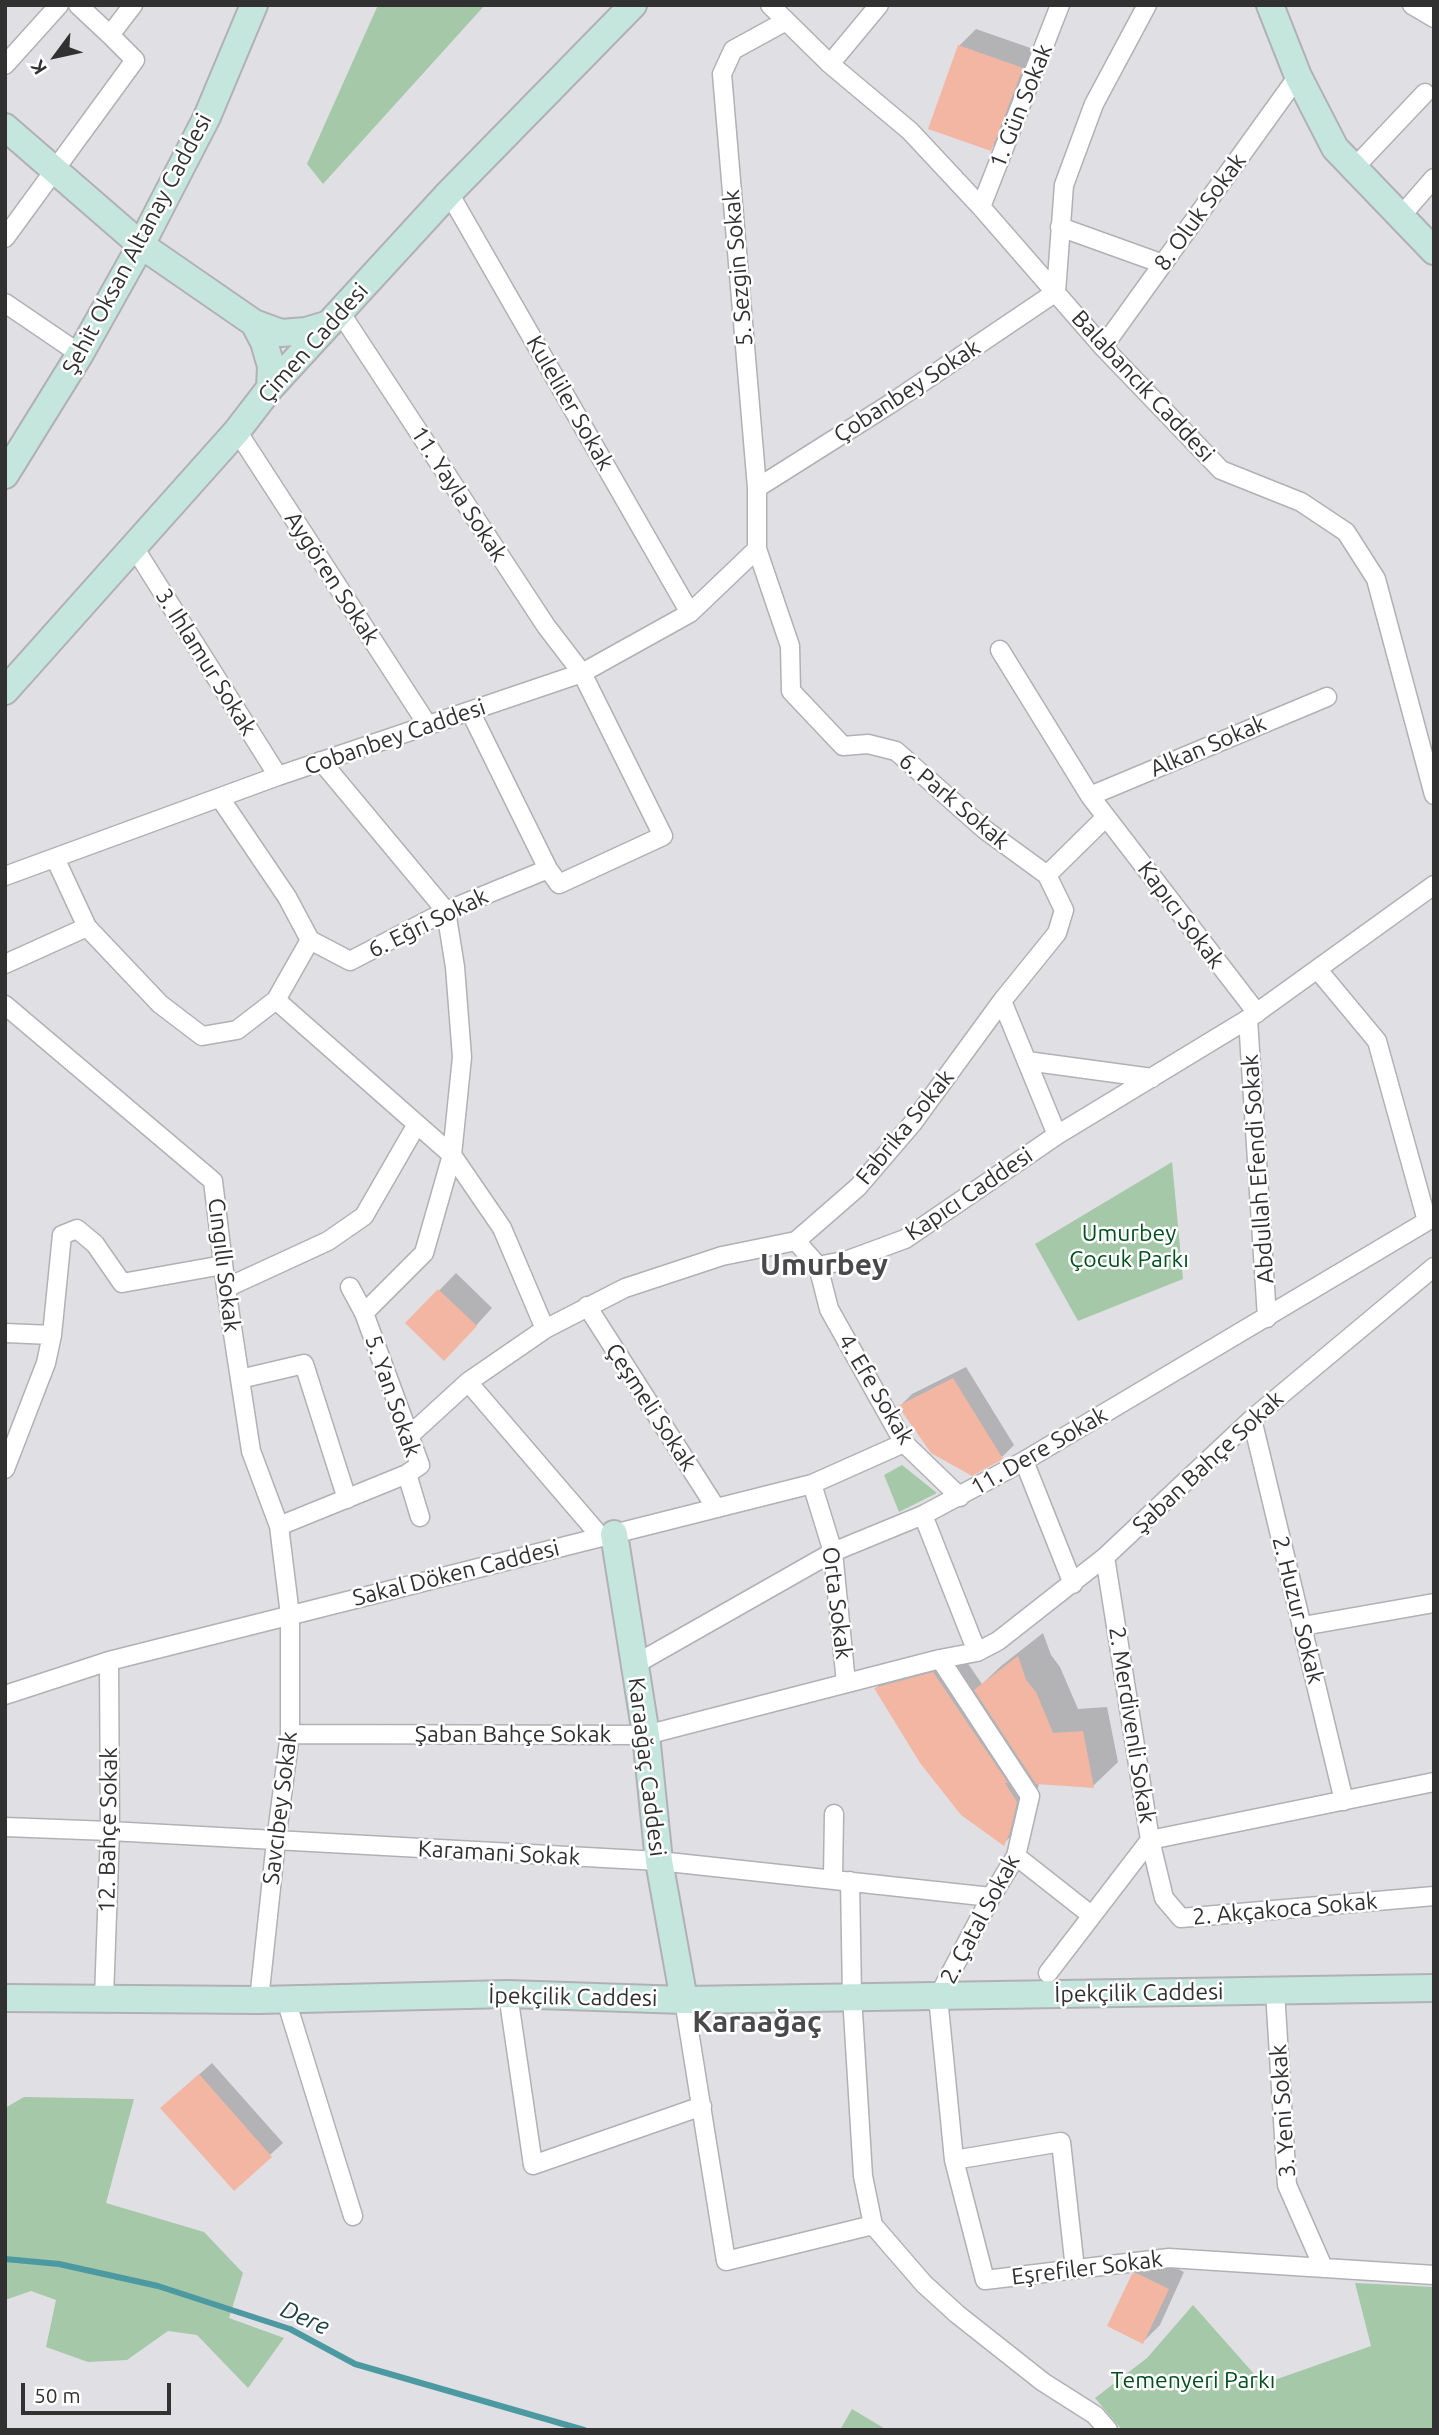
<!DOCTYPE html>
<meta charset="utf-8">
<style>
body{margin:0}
#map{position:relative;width:1439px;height:2435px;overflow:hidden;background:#e0e0e4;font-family:Ubuntu,sans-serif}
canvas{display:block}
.frame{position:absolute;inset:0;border:7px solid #313132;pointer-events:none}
.north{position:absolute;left:21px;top:21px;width:70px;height:70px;-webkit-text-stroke:5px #fff;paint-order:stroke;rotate:237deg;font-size:19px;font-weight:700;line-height:28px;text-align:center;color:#313132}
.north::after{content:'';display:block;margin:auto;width:24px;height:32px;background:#313132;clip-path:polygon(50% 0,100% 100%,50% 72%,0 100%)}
.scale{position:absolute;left:21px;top:2383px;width:150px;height:32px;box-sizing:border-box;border:4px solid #313132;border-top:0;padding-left:9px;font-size:21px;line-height:24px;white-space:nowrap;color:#313132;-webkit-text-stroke:5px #fff;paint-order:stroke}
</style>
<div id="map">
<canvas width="1439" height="2435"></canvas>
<div class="frame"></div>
<div class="north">K</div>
<div class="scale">50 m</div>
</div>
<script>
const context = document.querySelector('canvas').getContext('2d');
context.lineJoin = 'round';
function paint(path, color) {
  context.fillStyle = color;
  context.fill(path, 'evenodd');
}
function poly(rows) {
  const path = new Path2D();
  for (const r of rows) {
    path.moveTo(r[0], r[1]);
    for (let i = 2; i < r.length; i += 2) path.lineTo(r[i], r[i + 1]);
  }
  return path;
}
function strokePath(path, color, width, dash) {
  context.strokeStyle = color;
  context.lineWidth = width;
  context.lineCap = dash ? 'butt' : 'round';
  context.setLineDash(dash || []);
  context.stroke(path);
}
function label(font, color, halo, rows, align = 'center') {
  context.font = font + ' Ubuntu,sans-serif';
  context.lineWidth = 5;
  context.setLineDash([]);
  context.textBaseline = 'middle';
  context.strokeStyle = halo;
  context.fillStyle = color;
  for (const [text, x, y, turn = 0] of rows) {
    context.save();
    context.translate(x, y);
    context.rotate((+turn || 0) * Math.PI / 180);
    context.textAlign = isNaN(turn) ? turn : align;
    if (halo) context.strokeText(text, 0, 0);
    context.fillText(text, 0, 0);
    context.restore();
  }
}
const green = poly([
 [378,5,485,5,323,184,307,164],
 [1172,1162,1183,1279,1078,1321,1035,1244],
 [902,1465,937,1493,899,1512,884,1475],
 [24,2097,134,2099,106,2203,204,2232,243,2273,229,2318,284,2338,248,2388,197,2335,168,2331,127,2360,88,2362,46,2347,56,2300,31,2291,5,2300,5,2108],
 [1355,2283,1434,2287,1434,2430,1122,2430,1095,2398,1147,2358,1193,2305,1263,2384,1371,2346],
 [852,2409,887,2430,840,2430]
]);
const shadow = poly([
 [976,29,1039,51,1007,132,990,149,959,46],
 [456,1273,492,1308,461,1342,408,1323],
 [966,1367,1014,1445,1002,1457,900,1406,912,1394],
 [1043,1633,1051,1655,1060,1667,1078,1709,1107,1707,1118,1762,1093,1786,1039,1783,1034,1806,1028,1819,1004,1843,876,1688,901,1664,958,1649,982,1684,1001,1666],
 [212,2063,283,2143,234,2188,175,2096],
 [1154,2257,1184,2272,1160,2325,1143,2342,1133,2275,1150,2258]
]);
const stream = poly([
 [5,2259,59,2264,158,2286,290,2329,355,2364,584,2430]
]);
const building = poly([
 [958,45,1023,68,991,151,928,129],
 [438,1289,477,1326,444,1361,405,1323],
 [953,1378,1003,1459,972,1476,931,1453,898,1406],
 [1018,1656,1026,1680,1036,1692,1053,1733,1083,1731,1094,1788,1036,1784,974,1690],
 [933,1672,1008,1783,1005,1783,1017,1802,1010,1832,1004,1846,961,1815,920,1763,874,1688],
 [199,2074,272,2157,234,2191,160,2108],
 [1136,2273,1169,2289,1143,2344,1107,2326,1132,2274]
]);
const minor = poly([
 [78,5,110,35],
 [770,5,830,64,910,131,981,207,1103,347,1221,470,1301,502,1346,532,1376,579,1434,795],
 [1412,5,1434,18],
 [786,21,733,50,722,74,757,488,757,549,790,646,791,691,843,746,868,744,896,751,984,829,1047,875,1064,910,1057,933,1002,1001,912,1124,858,1187,796,1241],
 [830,64,879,5],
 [5,65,59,5],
 [1354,168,1425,93],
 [449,193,690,613],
 [981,207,1060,5],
 [1401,216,1434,178],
 [1060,227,1163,264],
 [5,238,135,60,110,35,133,5],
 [5,303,80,354],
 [340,312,546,626,582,673,663,836,559,884,548,869,470,711],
 [1103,347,1298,76],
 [237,431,427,724],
 [757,488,890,404,1056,292,1064,185,1094,104,1147,5],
 [134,547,278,776],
 [1000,650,1090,796,1257,1013],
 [1090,796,1327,697],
 [220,798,287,897,310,940,276,1000],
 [55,858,87,927,160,1004,202,1036,237,1030,276,1000,452,1155,502,1228,545,1329],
 [1047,875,1106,817],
 [5,876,278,776,582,673,690,613,757,549],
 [310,940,350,961,446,911,548,869],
 [5,964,87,927],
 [1318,970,1377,1041,1427,1221],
 [1002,1001,1057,1135],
 [5,1005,213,1181,226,1288,251,1451,279,1526,290,1615,290,1734,276,1841,259,2000],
 [1248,1019,1267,1318],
 [1027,1061,1152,1078],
 [818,1266,829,1309,904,1443,960,1497],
 [350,1287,364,1313],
 [226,1288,328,1241,364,1216,417,1124],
 [587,1306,716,1508],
 [5,1333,52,1335],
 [240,1379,304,1364,347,1499],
 [468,1382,601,1537],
 [1252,1419,1344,1801],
 [409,1436,468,1382,545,1329,625,1288,722,1256,796,1241,818,1266,848,1260,905,1239,1057,1135,1248,1019,1434,885],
 [1024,1461,1073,1584],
 [5,1469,46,1363,52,1335,62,1235,77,1229,95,1244,122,1283,223,1265],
 [407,1474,420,1517],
 [812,1484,833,1552,846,1683],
 [923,1515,977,1652],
 [279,1526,407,1474,420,1465,364,1313,424,1253,452,1155,462,1057,455,967,446,911,321,761],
 [1303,1626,1434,1603],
 [940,1659,1030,1796,1016,1856,991,1897,938,1997,954,2160,985,2280,1169,2258,1434,2275],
 [634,1665,833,1552,923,1515,1024,1461,1434,1217],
 [5,1695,109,1661,812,1484,904,1443],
 [290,1734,646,1735,940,1659,977,1652,998,1641,1105,1557,1252,1419,1434,1267],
 [1434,1782,1150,1840,1164,1898,1181,1918,1434,1896],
 [5,1827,110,1831,659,1861,991,1897],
 [1016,1856,1091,1915],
 [833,1879,834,1814],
 [850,1881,852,1996,863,2176,873,2225,924,2284,957,2314,1043,2382,1095,2415,1108,2430],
 [1048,1973,1150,1840,1105,1557],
 [1275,1991,1287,2185,1323,2267],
 [508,1994,533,2165,702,2106],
 [104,1998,110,1831,109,1661],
 [286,2000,353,2216],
 [684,2000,726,2261,873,2225],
 [954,2160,1061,2142,1075,2269]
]);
const secondary = poly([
 [1270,5,1298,76,1335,148,1434,251],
 [5,127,141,245,254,323,281,333,306,331,329,324],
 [254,323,264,342,271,366,270,388],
 [5,475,80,354,141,245,207,117,254,5],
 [5,691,237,431,270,388,449,193,633,5],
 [614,1534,646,1735,659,1861,684,2000],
 [5,1998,259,2000,508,1994,684,2000,1434,1988]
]);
const streetNames = [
 ["1. Gün Sokak",1021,106,-68],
 ["8. Oluk Sokak",1200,212,-54],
 ["Şehit Oksan Altanay Caddesi",137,244,-62],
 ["5. Sezgin Sokak",738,268,-95],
 ["Çimen Caddesi",313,343,-48],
 ["Balabancık Caddesi",1143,386,47],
 ["Çobanbey Sokak",907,391,-33],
 ["Kuleliler Sokak",570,403,60],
 ["11. Yayla Sokak",459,494,57],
 ["Aygören Sokak",332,578,57],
 ["3. Ihlamur Sokak",206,662,58],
 ["Cobanbey Caddesi",395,737,-19],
 ["Alkan Sokak",1208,746,-23],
 ["6. Park Sokak",954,801,40],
 ["Kapıcı Sokak",1181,915,53],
 ["6. Eğri Sokak",428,923,-26],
 ["Fabrika Sokak",905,1127,-51],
 ["Abdullah Efendi Sokak",1258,1169,-94],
 ["Kapıcı Caddesi",969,1194,-34],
 ["Cıngıllı Sokak",224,1265,83],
 ["4. Efe Sokak",876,1389,59],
 ["5. Yan Sokak",393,1396,71],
 ["Çeşmeli Sokak",651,1407,57],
 ["11. Dere Sokak",1039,1451,-30],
 ["Şaban Bahçe Sokak",1208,1462,-43],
 ["Sakal Döken Caddesi",456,1573,-14],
 ["Orta Sokak",837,1603,83],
 ["2. Huzur Sokak",1298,1610,76],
 ["2. Merdivenli Sokak",1132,1725,81],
 ["Şaban Bahçe Sokak",513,1734],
 ["Karaağaç Caddesi",647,1767,83],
 ["Savcıbey Sokak",280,1808,-83],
 ["12. Bahçe Sokak",108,1830,-89],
 ["Karamani Sokak",499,1853,3],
 ["2. Akçakoca Sokak",1285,1909,-5],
 ["2. Çatal Sokak",980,1919,-62],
 ["İpekçilik Caddesi",1139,1993,-1],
 ["İpekçilik Caddesi",573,1997,1],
 ["3. Yeni Sokak",1283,2111,-94],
 ["Eşrefiler Sokak",1087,2268,-7]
];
const parkNames = [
 ["Umurbey",1129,1233],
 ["Çocuk Parkı",1129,1259],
 ["Temenyeri Parkı",1193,2380]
];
const waterNames = [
 ["Dere",305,2318,24]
];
const districtNames = [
 ["Umurbey",824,1265],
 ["Karaağaç",757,2022]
];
paint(green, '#a5c8a9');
paint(shadow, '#0003');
strokePath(stream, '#4d99a2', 6);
paint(building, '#f3b6a3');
strokePath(minor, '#b1b1b5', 21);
strokePath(secondary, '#b1b1b5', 30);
strokePath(minor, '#fff', 18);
strokePath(secondary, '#c5e6dd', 26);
label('23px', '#313132', '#fff', streetNames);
label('23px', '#02501e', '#fff', parkNames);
label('italic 24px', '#1e4347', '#fff', waterNames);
label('bold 30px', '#49494c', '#fff', districtNames);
</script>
